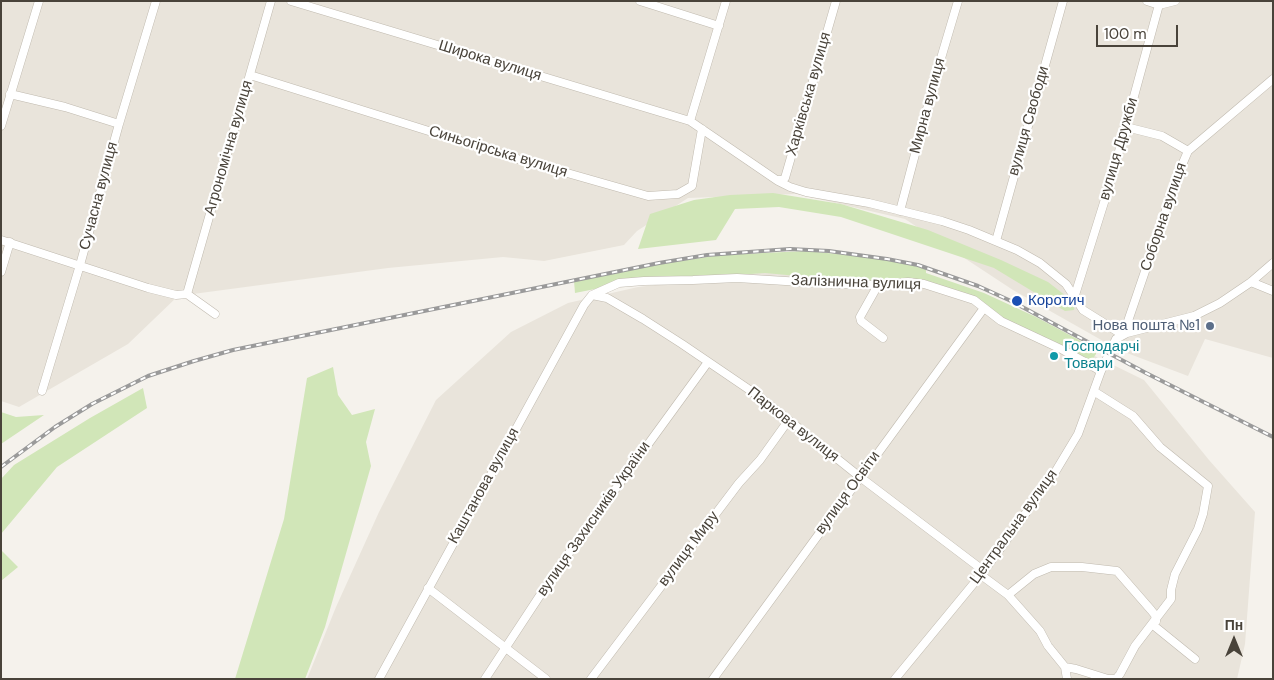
<!DOCTYPE html>
<meta charset="utf-8">
<style>
body{margin:0}
#map{position:relative;width:1274px;height:680px;overflow:hidden;background:#f5f2ec;font-family:"DM Sans",sans-serif}
canvas{display:block}
.frame{position:absolute;inset:0;border:2px solid #49433a;pointer-events:none}
.north{position:absolute;left:1209px;top:615px;width:50px;height:50px;-webkit-text-stroke:4px #fff;paint-order:stroke;rotate:0deg;font-size:14px;font-weight:700;line-height:20px;text-align:center;color:#49433a}
.north::after{content:'';display:block;margin:auto;width:18px;height:22px;background:#49433a;clip-path:polygon(50% 0,100% 100%,50% 72%,0 100%)}
.scale{position:absolute;left:1096px;top:25px;width:82px;height:22px;box-sizing:border-box;border:2px solid #49433a;border-top:0;padding-left:6px;font-size:15px;line-height:18px;white-space:nowrap;color:#49433a;-webkit-text-stroke:4px #fff;paint-order:stroke}
</style>
<div id="map">
<canvas width="1274" height="680"></canvas>
<div class="frame"></div>
<div class="north">Пн</div>
<div class="scale">100 m</div>
</div>
<script>
const context = document.querySelector('canvas').getContext('2d');
context.lineJoin = 'round';
function paint(path, color) {
  context.fillStyle = color;
  context.fill(path, 'evenodd');
}
function poly(rows) {
  const path = new Path2D();
  for (const r of rows) {
    path.moveTo(r[0], r[1]);
    for (let i = 2; i < r.length; i += 2) path.lineTo(r[i], r[i + 1]);
  }
  return path;
}
function strokePath(path, color, width, dash) {
  context.strokeStyle = color;
  context.lineWidth = width;
  context.lineCap = dash ? 'butt' : 'round';
  context.setLineDash(dash || []);
  context.stroke(path);
}
function label(font, color, halo, rows, align = 'center') {
  context.font = font + ' "DM Sans",sans-serif';
  context.lineWidth = 4.5;
  context.setLineDash([]);
  context.textBaseline = 'middle';
  context.strokeStyle = halo;
  context.fillStyle = color;
  for (const [text, x, y, turn = 0] of rows) {
    context.save();
    context.translate(x, y);
    context.rotate((+turn || 0) * Math.PI / 180);
    context.textAlign = isNaN(turn) ? turn : align;
    if (halo) context.strokeText(text, 0, 0);
    context.fillText(text, 0, 0);
    context.restore();
  }
}
const residential = poly([
 [1,1,1273,1,1273,358,1205,339,1188,376,1119,350,1013,290,905,219,796,194,688,198,637,231,624,245,544,261,503,257,388,268,178,296,128,344,19,407,1,401],
 [766,272,903,277,1021,320,1144,380,1209,460,1255,512,1245,644,1237,679,307,679,336,607,379,512,436,400,511,332,568,303,638,287]
]);
const green = poly([
 [773,193,841,204,928,230,1001,260,1048,282,1075,303,1074,310,1065,311,994,268,841,217,779,207,735,209,716,240,638,249,650,214,694,200,730,195],
 [806,251,858,256,903,263,926,269,926,273,984,293,1036,317,1096,349,1096,354,1092,360,1087,359,1004,320,981,305,925,284,892,279,863,282,765,273,625,283,575,293,574,281,660,264,721,255],
 [333,367,338,395,352,415,375,409,366,442,371,466,325,627,305,679,235,679,284,519,307,378],
 [143,388,147,408,57,467,1,534,1,479,14,465,90,418],
 [1,412,16,417,44,415,1,444],
 [1,550,18,567,1,581]
]);
const minor = poly([
 [291,1,690,121,778,181,790,187,806,192,869,203,942,221,969,230,1017,250,1040,263,1066,284,1083,310,1123,335],
 [640,1,719,26],
 [1147,1,1159,5,1175,1],
 [250,75,518,159,648,196,678,194,692,186,702,129],
 [10,94,65,107,119,124],
 [690,121,726,1],
 [1,126,39,1],
 [1126,127,1162,136,1188,151],
 [777,180,782,180,785,178,836,1],
 [900,211,936,75,958,1],
 [1,240,148,288,176,295,187,294,215,314],
 [996,241,1063,1],
 [1,272,10,242],
 [1251,282,1273,291],
 [878,285,860,317,861,321,883,338],
 [187,294,271,1],
 [592,295,607,298,643,319,682,344,760,397,860,477,984,571],
 [1075,295,1112,177,1160,1],
 [1127,333,1127,324,1179,172,1188,151,1273,79],
 [42,391,80,265,119,124,156,1],
 [981,575,1008,595,1040,631,1048,646,1065,667,1067,679],
 [428,588,546,679],
 [1008,595,1034,574,1051,567,1082,567,1117,571,1151,610,1155,615,1156,621],
 [1153,625,1195,659],
 [1065,667,1076,669,1108,679,1116,679,1120,674,1135,646,1171,599,1171,590,1175,574,1198,529,1203,514,1208,486,1160,447,1133,416,1095,392],
 [379,679,584,305,592,295,619,283,644,281,693,280,737,278,834,284,878,285,908,282,924,284,974,300,1001,321,1063,350,1101,371],
 [485,679,558,568,708,362],
 [591,679,739,483,760,460,788,421],
 [713,679,984,308],
 [895,679,984,571,1054,474,1078,434,1101,371,1116,339,1127,333,1194,316,1220,303,1251,282,1273,263]
]);
const rail = poly([
 [1,467,55,427,92,404,148,376,194,361,233,350,659,263,707,255,790,249,829,251,887,259,918,265,978,286,1011,301,1146,373,1273,437]
]);
const markers = [
 [1017,301,6,"#1a4fb4"],
 [1210,326,5,"#5c6f8a"],
 [1054,356,5,"#0f9aa8"]
];
const streetNames = [
 ["Широка вулиця",490,61,17],
 ["Харківська вулиця",809,94,-74],
 ["Мирна вулиця",928,106,-75],
 ["вулиця Свободи",1029,121,-74],
 ["Агрономічна вулиця",229,148,-74],
 ["вулиця Дружби",1119,149,-74],
 ["Синьогірська вулиця",498,152,17],
 ["Сучасна вулиця",99,196,-75],
 ["Соборна вулиця",1164,217,-71],
 ["Залізнична вулиця",856,283,2],
 ["Паркова вулиця",793,425,38],
 ["Каштанова вулиця",484,486,-61],
 ["вулиця Освіти",848,493,-54],
 ["вулиця Захисників України",594,519,-55],
 ["Центральна вулиця",1014,527,-54],
 ["вулиця Миру",689,549,-53]
];
const transitNames = [
 ["Коротич",1028,301]
];
const serviceNames = [
 ["Нова пошта №1",1200,326]
];
const cultureNames = [
 ["Господарчі",1064,347],
 ["Товари",1064,364]
];
paint(residential, '#e9e4db');
paint(green, '#d1e6b8');
strokePath(minor, '#c0baaf', 9);
strokePath(minor, '#fff', 8);
strokePath(rail, '#9a9a9a', 4);
strokePath(rail, '#fff', 2, [5.5]);
for (const [x, y, r, color] of markers) {
  const dot = new Path2D();
  dot.arc(x, y, r, 0, 2 * Math.PI);
  context.fillStyle = color;
  context.fill(dot);
  strokePath(dot, '#fff', 2);
}
label('15px', '#49433a', '#fff', streetNames);
label('15px', '#164399', '#fff', transitNames, 'left');
label('15px', '#4e5e75', '#fff', serviceNames, 'right');
label('15px', '#0d838f', '#fff', cultureNames, 'left');
</script>
